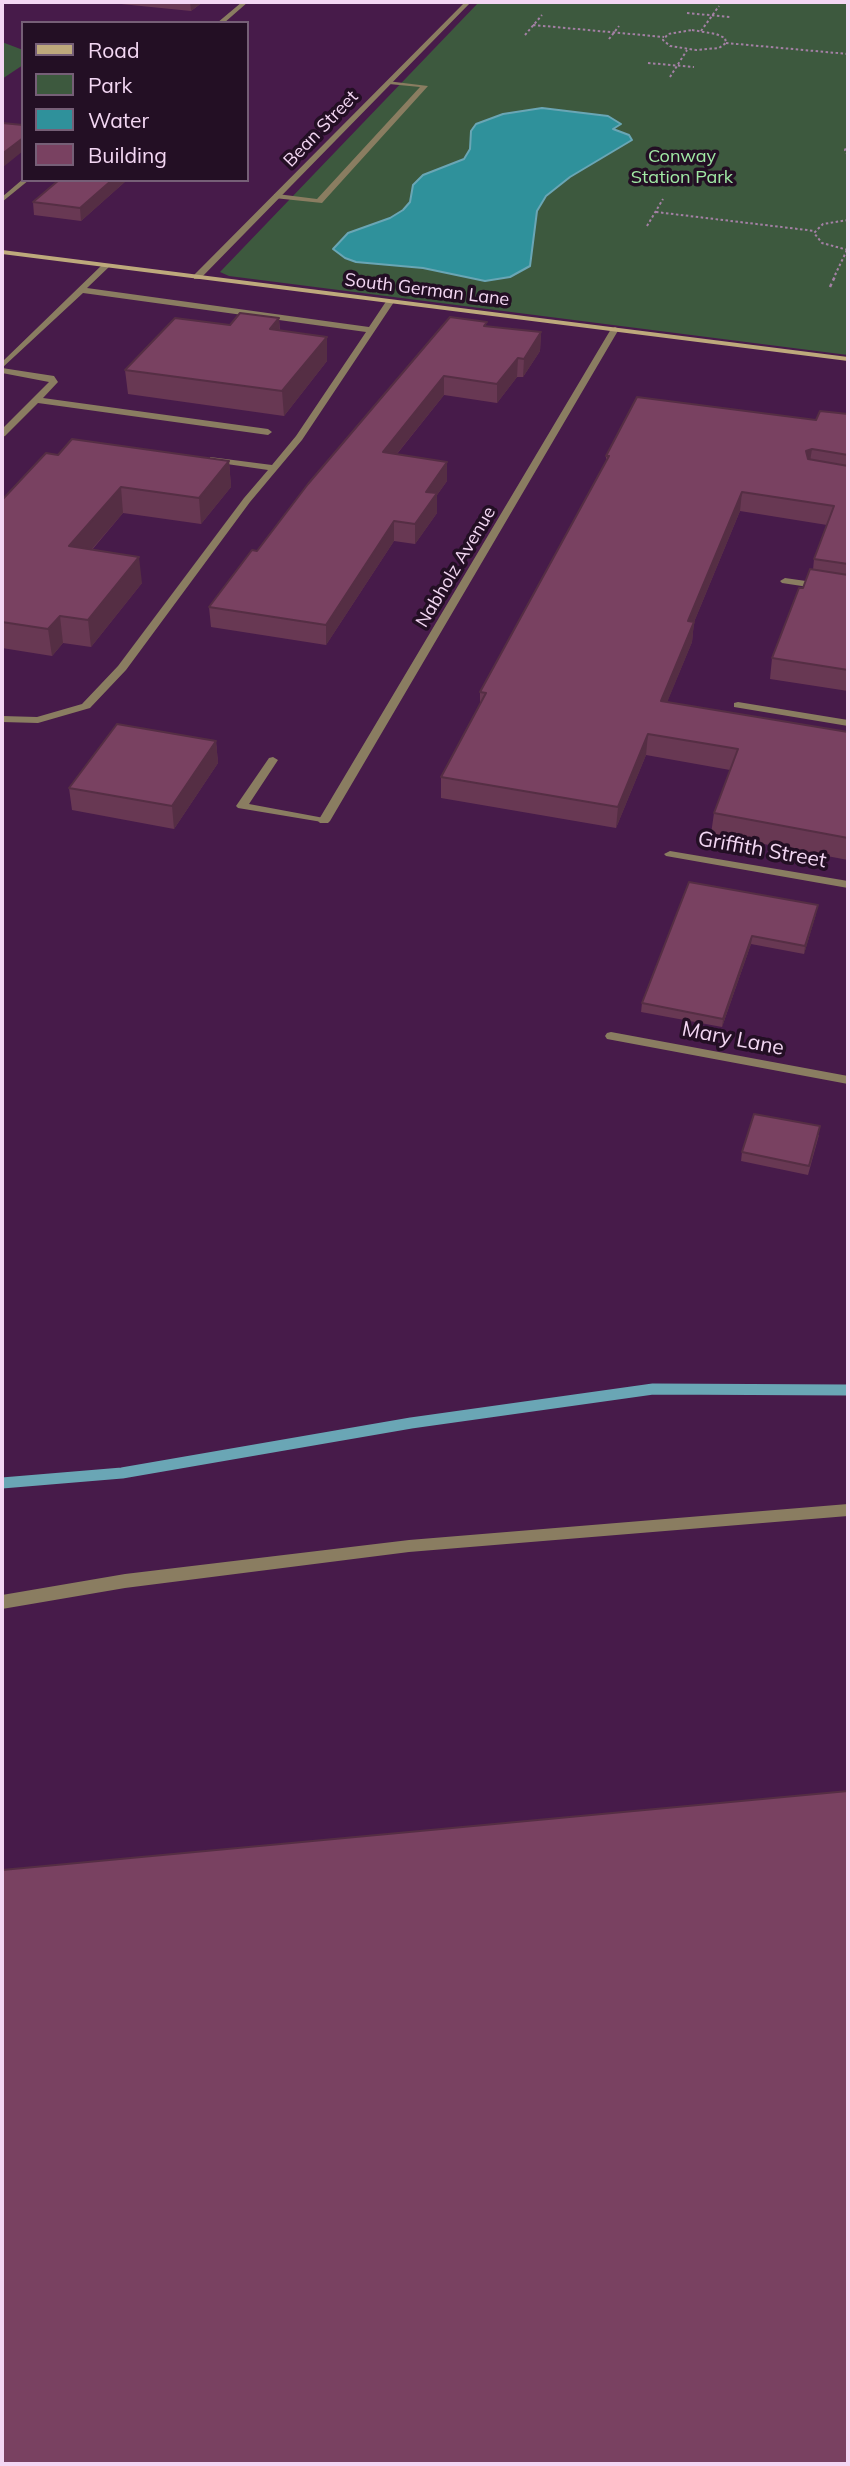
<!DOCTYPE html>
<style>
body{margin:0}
#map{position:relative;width:850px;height:2466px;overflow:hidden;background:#471b4a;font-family:Mulish,sans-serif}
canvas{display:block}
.frame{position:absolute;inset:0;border:4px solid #f3d7f3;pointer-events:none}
.legend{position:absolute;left:21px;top:21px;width:228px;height:161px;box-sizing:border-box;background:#230f24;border:2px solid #765f77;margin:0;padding:9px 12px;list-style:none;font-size:21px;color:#f3d7f3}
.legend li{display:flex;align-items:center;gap:14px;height:35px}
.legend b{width:35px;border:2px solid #765f77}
</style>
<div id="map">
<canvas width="850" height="2466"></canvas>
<div class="frame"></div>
<ul class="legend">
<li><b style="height:9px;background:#bea97c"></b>Road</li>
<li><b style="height:19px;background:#3d593e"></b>Park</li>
<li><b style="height:19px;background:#2f919b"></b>Water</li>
<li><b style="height:19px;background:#794161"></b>Building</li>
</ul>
</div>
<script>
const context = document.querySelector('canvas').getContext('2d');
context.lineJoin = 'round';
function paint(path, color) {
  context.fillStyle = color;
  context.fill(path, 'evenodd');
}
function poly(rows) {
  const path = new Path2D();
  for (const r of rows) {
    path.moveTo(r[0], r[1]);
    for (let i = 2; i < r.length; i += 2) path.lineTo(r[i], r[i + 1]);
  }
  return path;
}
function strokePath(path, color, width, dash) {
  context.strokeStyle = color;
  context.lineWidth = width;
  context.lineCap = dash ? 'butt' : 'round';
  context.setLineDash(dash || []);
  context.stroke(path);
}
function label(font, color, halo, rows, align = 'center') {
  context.font = font + ' Mulish,sans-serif';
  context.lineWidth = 7;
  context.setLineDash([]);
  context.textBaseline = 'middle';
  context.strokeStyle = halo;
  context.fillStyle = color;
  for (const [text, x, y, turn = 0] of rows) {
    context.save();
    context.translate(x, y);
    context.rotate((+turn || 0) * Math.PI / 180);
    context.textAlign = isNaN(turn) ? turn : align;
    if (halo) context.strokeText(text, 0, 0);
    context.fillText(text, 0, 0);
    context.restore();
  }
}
const green = poly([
 [479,2,848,2,848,355,229,276,220,272],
 [2,42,23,50,23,65,2,79]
]);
const water = poly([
 [542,108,608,116,621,124,613,129,629,135,632,140,570,177,546,196,537,211,530,266,510,277,485,281,423,268,356,262,345,258,333,249,348,233,390,218,403,210,410,202,413,185,423,175,464,159,470,149,471,131,476,124,503,114,542,108]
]);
const stream = poly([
 [2,1483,122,1473,411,1423,653,1389,848,1390]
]);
const pathFar1 = poly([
 [687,13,730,17],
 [533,25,664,37],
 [692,30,716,34,725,38,726,43,719,48,696,50,670,46,663,40,668,34,692,30],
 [701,31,719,6],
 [525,35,542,15],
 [609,39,619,26],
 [726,43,848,54],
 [648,63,694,67],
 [670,77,687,50],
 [848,144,845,150,848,156],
 [656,212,815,231],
 [848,220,823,224,814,233,822,243,848,250],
 [647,226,663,199],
 [835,275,847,250]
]);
const path = poly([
 [830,287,836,274]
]);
const lane = poly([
 [387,81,428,86,322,203,274,198,274,194,277,194,317,199,420,87,389,84,387,81],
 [103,264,110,266,87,288,369,327,387,300,394,302,302,440,250,502,126,670,90,708,38,723,2,722,2,716,37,717,82,704,118,666,244,498,268,470,213,462,210,461,210,457,272,465,296,436,366,332,83,293,2,368,54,376,58,382,43,398,268,429,272,432,268,435,38,403,5,436,2,437,2,429,49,382,2,373,2,362,103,264],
 [273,757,278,760,249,804,324,818,328,819,328,823,238,808,236,806,269,758,273,757],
 [848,1504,848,1516,409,1552,125,1588,2,1609,2,1595,125,1574,409,1540,848,1504]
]);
const street = poly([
 [242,2,248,2,224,23,217,23,242,2],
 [465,2,471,2,200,279,194,279,194,275,465,2],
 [23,179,29,180,2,202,2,197,23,179],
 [615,327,619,329,330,821,328,823,320,823,318,821,611,329,615,327],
 [785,578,848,587,848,593,782,583,780,581,785,578],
 [738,702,848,720,848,726,734,707,734,703,738,702],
 [670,851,848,881,848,888,666,856,664,854,670,851],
 [611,1032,848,1076,848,1084,607,1039,605,1036,607,1033,611,1032]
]);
const secondary = poly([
 [2,250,848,357,848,361,2,254,2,250]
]);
const wall = poly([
 [101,2,203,2,191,11],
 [127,180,81,221,34,215,33,202],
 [279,318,280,331,327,361,284,416,128,394,125,370,230,325],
 [487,326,541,332,540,351,523,377,517,377,497,403,444,395,397,454,447,481,437,495,437,513,415,544,394,541,326,645,211,627,209,607,257,551],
 [848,414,848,691,770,679,772,658,803,588,813,570,814,559,827,525,740,511,694,622,692,642,667,702,848,732,848,860,711,834,714,813,730,770,646,755,616,828,441,798,441,777,480,704,480,692,606,462,606,456],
 [229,461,231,487,201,524,123,513,92,550,142,583,91,647,63,643,52,656,2,648,2,500],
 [216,741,218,763,174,829,72,810,69,788],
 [689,882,816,914,804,954,751,944,722,1027,641,1012,642,1003],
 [819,1135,808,1175,741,1161,742,1152]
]);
const shadedWall = poly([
 [190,2,203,2,191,11],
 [23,138,23,151,2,168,2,154],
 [112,180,127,180,81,221,80,208],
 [279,318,280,342,270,329],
 [541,332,540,351,523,377,524,359],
 [327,337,327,361,284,416,282,391],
 [518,358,517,377,497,403,497,384],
 [444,376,444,395,383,471,383,452],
 [812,449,809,468,806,451],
 [229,461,231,487,201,524,199,498],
 [447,462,447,481,437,495,437,513,415,544,415,524,426,492],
 [121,487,123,513,72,572,69,546],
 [742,492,740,511,694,622,692,642,659,722,661,701,688,621],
 [394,521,394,541,326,645,326,625],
 [139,557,142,583,91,647,88,620],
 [60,616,63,643,52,656,48,629],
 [648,734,646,755,616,828,618,807],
 [216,741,218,763,174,829,172,806],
 [818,905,816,914,804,954,805,946],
 [752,936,751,944,722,1027,723,1019]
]);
const building = poly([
 [2,123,23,125,23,138,2,154,2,123],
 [59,180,112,180,80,208,33,202,59,180],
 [240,313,279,318,270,329,327,337,282,391,125,370,175,318,230,325,240,313],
 [450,317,487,322,484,326,541,332,524,359,518,358,497,384,444,376,383,452,447,462,426,492,437,493,415,524,394,521,326,625,209,607,252,550,257,551,308,484,450,317],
 [637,397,816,420,820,411,848,414,848,455,812,449,806,451,808,459,848,466,848,564,814,559,834,506,742,492,688,621,694,622,661,701,848,732,848,838,714,813,738,749,648,734,618,807,441,777,486,693,480,692,609,456,606,456,637,397],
 [72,439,229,461,199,498,121,487,69,546,139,557,88,620,60,616,48,629,2,622,2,500,46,453,58,455,72,439],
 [810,569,848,575,848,670,772,658,799,588,803,588,810,569],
 [117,724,216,741,172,806,69,788,117,724],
 [689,882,818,905,805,946,752,936,723,1019,642,1003,689,882],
 [754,1114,820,1126,809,1166,742,1152,754,1114],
 [848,1791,848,2464,2,2464,2,1870,848,1791]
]);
const farStreetnames = [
 ["Bean Street",321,129,-46],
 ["South German Lane",427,290,7],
 ["Nabholz Avenue",456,567,-59]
];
const farParknames = [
 ["Conway",682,157],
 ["Station Park",682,178]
];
const streetNames = [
 ["Griffith Street",762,850,10],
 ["Mary Lane",733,1039,11]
];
paint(green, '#3d593e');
paint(water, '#2f919b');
strokePath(water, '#6aa6b5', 2);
strokePath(stream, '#6aa6b5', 11);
strokePath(pathFar1, '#a480a5', 2, [2.5, 2.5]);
strokePath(path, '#a480a5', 2.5, [3.5, 3.5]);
paint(lane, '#8a7d61');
paint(street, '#8a7d61');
paint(secondary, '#bea97c');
paint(wall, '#683853');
paint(shadedWall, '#552e44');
paint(building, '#794161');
strokePath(building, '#552e44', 2);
label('18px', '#f3d7f3', '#230f24', farStreetnames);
label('18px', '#a1eaa5', '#230f24', farParknames);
label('21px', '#f3d7f3', '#230f24', streetNames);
</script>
